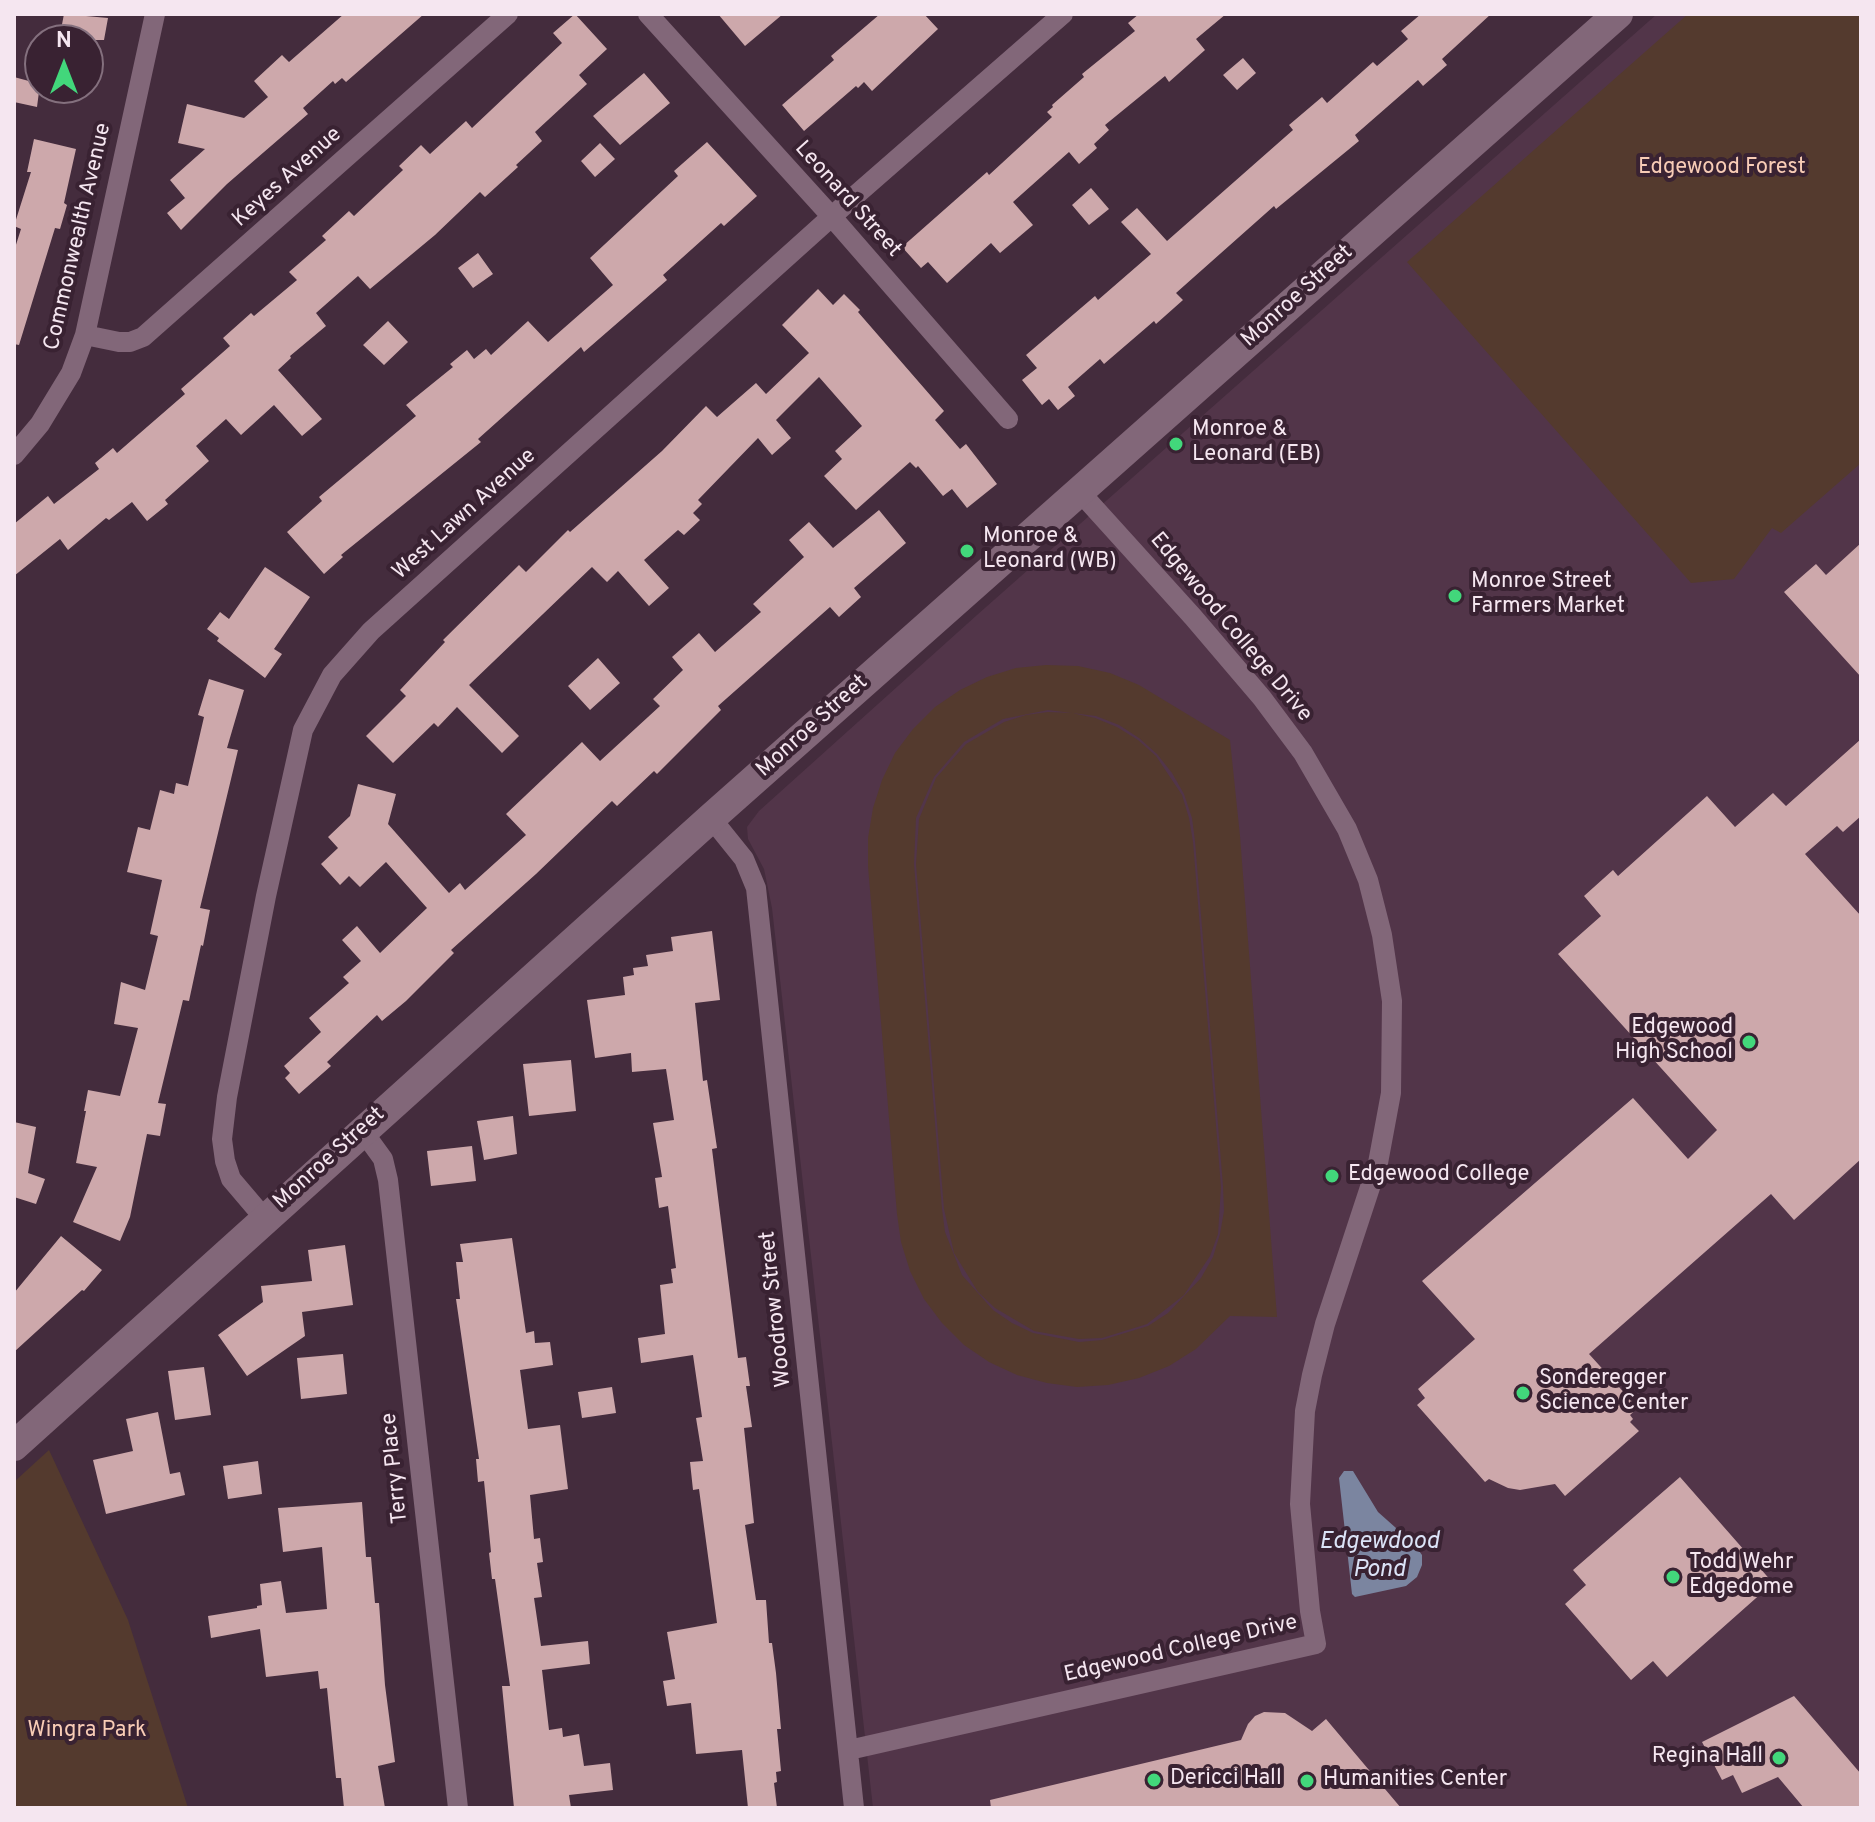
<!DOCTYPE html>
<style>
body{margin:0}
#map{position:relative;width:1875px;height:1822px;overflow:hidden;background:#442c3d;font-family:Overpass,sans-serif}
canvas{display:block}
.frame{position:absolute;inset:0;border:16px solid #f5e6f0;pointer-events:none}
.north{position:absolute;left:24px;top:24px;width:80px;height:80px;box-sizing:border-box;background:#392232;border:2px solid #84707e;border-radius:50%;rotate:0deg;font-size:22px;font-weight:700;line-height:32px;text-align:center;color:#f5e6f0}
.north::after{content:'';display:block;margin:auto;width:28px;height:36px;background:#42d77b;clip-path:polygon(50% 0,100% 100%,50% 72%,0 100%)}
</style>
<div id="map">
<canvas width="1875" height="1822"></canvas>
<div class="frame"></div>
<div class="north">N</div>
</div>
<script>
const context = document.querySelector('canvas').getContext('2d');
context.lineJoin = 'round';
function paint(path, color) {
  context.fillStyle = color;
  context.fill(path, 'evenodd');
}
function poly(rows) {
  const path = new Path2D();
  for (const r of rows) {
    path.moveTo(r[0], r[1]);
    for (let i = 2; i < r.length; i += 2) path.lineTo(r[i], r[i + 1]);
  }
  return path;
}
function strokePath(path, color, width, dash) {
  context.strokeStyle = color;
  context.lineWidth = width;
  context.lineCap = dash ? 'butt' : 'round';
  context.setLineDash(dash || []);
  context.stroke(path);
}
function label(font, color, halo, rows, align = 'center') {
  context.font = font + ' Overpass,sans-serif';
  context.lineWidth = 8;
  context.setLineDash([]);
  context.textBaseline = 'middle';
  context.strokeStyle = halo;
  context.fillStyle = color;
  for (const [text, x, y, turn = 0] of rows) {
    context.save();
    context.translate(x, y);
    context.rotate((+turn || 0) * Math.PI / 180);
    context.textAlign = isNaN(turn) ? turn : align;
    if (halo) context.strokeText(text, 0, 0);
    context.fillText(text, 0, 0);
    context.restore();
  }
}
const built = poly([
 [1657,14,1861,14,1861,1808,873,1808,772,908,764,869,748,839,747,827,759,811,977,615]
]);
const green = poly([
 [1688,14,1861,14,1861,463,1781,533,1772,528,1734,579,1691,583,1407,262],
 [1046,665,1078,666,1110,673,1139,685,1230,740,1240,836,1277,1317,1230,1316,1196,1349,1169,1366,1139,1378,1108,1385,1077,1387,1047,1383,1017,1375,989,1362,964,1345,942,1323,924,1299,910,1271,901,1242,897,1214,868,866,868,838,873,808,882,780,895,753,913,729,935,707,960,690,987,677,1016,668],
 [1048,710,1096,716,1119,725,1139,738,1157,754,1172,773,1184,794,1192,818,1195,841,1223,1186,1224,1211,1220,1234,1213,1257,1201,1278,1168,1313,1148,1326,1102,1340,1079,1342,1033,1333,1012,1323,993,1310,962,1275,945,1232,942,1209,914,864,916,818,934,777,964,742,1003,719],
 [1048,712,1072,713,1095,718,1117,727,1138,740,1156,756,1182,795,1189,818,1193,842,1221,1187,1218,1234,1210,1256,1184,1295,1147,1324,1102,1338,1079,1339,1034,1331,995,1308,978,1292,954,1253,944,1209,916,864,919,819,936,778,966,744,1004,722,1026,715],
 [49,1450,128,1620,188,1808,14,1808,14,1482]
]);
const water = poly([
 [1344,1471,1353,1471,1378,1512,1414,1544,1422,1555,1422,1565,1417,1577,1406,1586,1355,1597,1352,1594,1339,1478]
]);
const building = poly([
 [64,14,108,18,104,40,59,40],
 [344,14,424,14,346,82,342,78,335,84,333,81,303,108,308,114,227,184,181,230,167,213,185,198,195,210,170,180,205,149,178,143,187,104,244,118,268,97,254,81,282,55,289,62],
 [575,14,607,49,579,75,587,84,535,132,542,141,516,165,518,167,485,197,480,192,435,235,370,289,358,276,316,313,326,326,290,356,291,358,278,370,322,419,302,436,274,405,241,435,226,419,196,446,209,461,165,500,168,504,147,521,132,502,109,520,106,518,68,550,60,539,14,576,14,524,48,496,54,504,99,469,95,463,113,448,117,453,185,394,181,389,230,346,223,338,251,313,254,316,297,280,289,272,326,240,322,236,349,211,354,216,403,170,399,166,421,145,430,154,466,121,472,128,562,43,553,33],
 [718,14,783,14,745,46],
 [880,14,924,14,938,29,872,91,864,82,858,88,856,86,804,131,782,105,834,60,831,56],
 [1139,14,1226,14,1196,39,1205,50,1169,82,1165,76,1105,125,1109,130,1094,144,1097,148,1079,164,1069,152,1013,202,1033,225,1000,253,991,243,947,283,928,262,921,268,902,247,987,172,989,175,1052,117,1047,112,1053,107,1052,105,1084,77,1082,74,1135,31,1128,23],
 [1421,14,1491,14,1442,59,1447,65,1423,86,1418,80,1355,135,1359,141,1276,209,1274,206,1176,293,1183,300,1156,324,1154,321,1104,364,1100,359,1068,387,1075,396,1058,410,1049,399,1042,405,1022,380,1037,368,1026,355,1095,296,1098,300,1151,254,1121,222,1137,208,1167,241,1293,130,1289,125,1322,97,1327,103,1373,62,1377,66,1408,39,1401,31],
 [1243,58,1256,73,1237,90,1223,75],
 [644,73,670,103,620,145,593,116],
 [14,77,40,84,37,107,14,102],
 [34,139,76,149,64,203,67,205,60,229,55,228,19,345,14,344,14,251,21,229,14,226,31,172,27,172],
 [707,142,757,196,724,226,721,223,663,275,667,280,584,352,581,347,478,439,481,442,341,555,343,557,324,574,287,532,322,501,319,497,416,416,406,405,453,367,450,364,467,350,474,359,486,349,491,355,528,321,548,342,613,285,590,258,678,176,674,171],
 [600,143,615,159,595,177,581,161],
 [1091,188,1109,209,1089,225,1072,205],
 [478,253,493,274,473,288,458,268],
 [818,289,833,305,844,294,860,310,858,312,944,411,935,420,960,449,966,444,997,484,967,508,952,489,943,496,918,466,916,468,910,462,856,510,824,476,842,459,835,451,862,426,819,377,776,420,791,438,772,455,758,438,698,500,702,504,693,513,700,520,684,535,678,530,644,560,669,588,649,606,618,571,607,582,592,567,469,685,519,736,502,753,457,707,438,727,434,723,393,763,366,736,406,696,400,690,445,642,443,640,519,565,526,572,568,530,570,532,662,451,706,406,717,417,756,383,766,394,809,353,782,325],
 [388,321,408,342,384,365,363,345],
 [879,510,906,543,854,588,861,597,839,617,830,607,718,706,721,710,657,774,654,771,617,806,612,801,536,874,451,950,454,953,406,1001,382,1021,377,1015,327,1062,331,1066,299,1094,285,1078,290,1073,284,1066,321,1032,309,1018,349,983,343,977,361,961,342,940,357,926,380,953,427,908,386,862,360,887,349,876,340,885,321,864,338,848,328,837,350,816,358,784,396,794,388,824,449,893,460,883,465,890,526,835,506,814,582,742,600,761,660,706,653,699,683,670,672,657,699,633,715,652,761,612,753,604,804,557,789,540,809,522,833,548],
 [1861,543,1861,677,1784,592,1816,564,1826,575],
 [265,567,310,597,274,649,282,654,265,678,217,641,219,638,207,629,220,612,229,619],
 [598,658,620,683,590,710,568,686],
 [209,679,244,690,227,748,238,750,200,908,210,910,203,946,201,945,189,1001,183,1000,158,1103,166,1104,160,1136,147,1134,130,1217,120,1241,73,1222,97,1167,76,1163,86,1111,84,1111,88,1090,120,1096,138,1028,114,1024,121,982,145,990,158,936,150,934,162,880,127,872,138,827,150,830,160,790,174,794,176,783,188,786,204,717,198,715],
 [1861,739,1861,816,1843,832,1837,826,1805,854,1861,916,1861,1159,1794,1220,1771,1194,1589,1354,1638,1408,1630,1415,1633,1419,1630,1422,1639,1431,1565,1496,1555,1484,1520,1490,1508,1488,1489,1479,1485,1482,1417,1405,1425,1398,1418,1389,1475,1339,1422,1281,1633,1098,1688,1159,1717,1130,1558,954,1601,916,1584,896,1613,870,1618,876,1707,796,1735,827,1773,793,1786,806],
 [712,931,720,1000,695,1003,703,1081,707,1080,717,1148,712,1149,738,1358,746,1357,750,1386,746,1386,752,1427,744,1428,754,1523,745,1525,756,1600,766,1600,769,1643,772,1643,776,1673,781,1729,777,1729,781,1771,776,1772,777,1782,774,1783,777,1808,748,1808,742,1750,696,1754,691,1703,667,1706,663,1681,675,1679,667,1632,717,1623,699,1489,693,1490,690,1462,703,1461,696,1418,702,1417,693,1355,641,1363,638,1338,665,1334,660,1285,673,1283,671,1269,676,1268,668,1206,659,1208,655,1178,662,1177,653,1123,674,1120,666,1069,632,1072,631,1053,595,1058,587,1000,625,995,623,977,634,975,633,968,648,966,646,955,673,951,671,937],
 [571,1060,576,1111,529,1116,523,1064],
 [513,1116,517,1154,484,1160,477,1121],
 [14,1122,36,1127,28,1173,45,1179,36,1204,14,1197],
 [472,1146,476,1181,431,1186,427,1151],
 [61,1236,102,1270,84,1291,82,1290,14,1352,14,1293],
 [512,1238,526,1333,534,1331,535,1343,550,1342,553,1365,520,1370,528,1429,560,1425,568,1489,530,1495,534,1539,540,1538,543,1562,537,1563,542,1597,534,1598,541,1646,588,1641,590,1664,542,1670,549,1730,562,1728,563,1737,579,1734,584,1766,610,1763,613,1790,569,1795,571,1808,514,1808,502,1686,510,1686,495,1579,492,1579,489,1553,491,1552,484,1481,478,1482,476,1459,479,1459,456,1299,460,1299,456,1262,463,1262,460,1244],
 [345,1245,353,1305,302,1312,305,1336,247,1376,218,1335,263,1302,261,1286,312,1281,308,1250],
 [343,1354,347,1394,301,1399,297,1358],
 [204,1367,211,1415,175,1420,168,1371],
 [612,1387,616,1413,582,1418,578,1392],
 [158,1412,170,1474,180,1472,185,1495,106,1514,93,1460,133,1451,126,1419],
 [258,1461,262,1494,228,1499,223,1466],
 [1680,1477,1773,1583,1667,1677,1653,1661,1631,1680,1565,1604,1586,1585,1573,1570],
 [362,1502,366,1557,371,1557,375,1603,379,1603,385,1685,395,1762,378,1766,385,1808,344,1808,341,1778,336,1778,327,1688,320,1689,318,1671,266,1677,260,1629,211,1638,208,1616,257,1608,257,1606,262,1605,260,1584,281,1581,286,1613,327,1609,322,1547,283,1552,278,1508],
 [1794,1696,1861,1774,1861,1808,1804,1808,1778,1777,1742,1793,1733,1775,1722,1780,1702,1742],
 [1264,1712,1285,1713,1312,1731,1326,1719,1401,1808,991,1808,990,1800,1241,1740,1248,1724,1255,1716]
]);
const street = poly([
 [648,14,832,217,1008,419],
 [85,335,119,342,130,342,143,337,508,14],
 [14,455,40,424,71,373,85,335,155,14],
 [711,818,744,859,756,888,854,1808],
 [362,1130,383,1159,388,1180,458,1808],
 [265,1219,231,1179,225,1161,222,1139,227,1097,266,896,303,730,332,675,371,631,849,201,1063,14],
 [849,1750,1316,1644,1310,1611,1300,1504,1305,1411,1312,1375,1325,1324,1378,1163,1391,1093,1392,1001,1382,935,1368,880,1347,829,1303,753,1262,698,1193,617,1079,491]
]);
const secondary = poly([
 [14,1446,711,818,1618,14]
]);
const markers = [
 [1176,444,8,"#42d77b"],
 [967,551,8,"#42d77b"],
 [1455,596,8,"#42d77b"],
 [1749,1042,8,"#42d77b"],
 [1332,1176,8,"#42d77b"],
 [1523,1393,8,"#42d77b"],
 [1673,1577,8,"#42d77b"],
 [1779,1758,8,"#42d77b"],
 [1154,1780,8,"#42d77b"],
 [1307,1781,8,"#42d77b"]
];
const parkNames = [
 ["Edgewood Forest",1722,169],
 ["Wingra Park",87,1732]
];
const streetNames = [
 ["Keyes Avenue",288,178,-42],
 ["Leonard Street",847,200,48],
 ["Commonwealth Avenue",79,237,-77],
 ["Monroe Street",1298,297,-42],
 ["West Lawn Avenue",465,515,-42],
 ["Edgewood College Drive",1230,628,50],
 ["Monroe Street",813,727,-42],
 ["Monroe Street",330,1159,-42],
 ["Woodrow Street",777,1309,-96],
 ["Terry Place",396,1468,-96],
 ["Edgewood College Drive",1181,1650,-13]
];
const poiNames = [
 ["Monroe &",1192,431],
 ["Leonard (EB)",1192,456],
 ["Monroe &",983,538],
 ["Leonard (WB)",983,563],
 ["Monroe Street",1471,583],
 ["Farmers Market",1471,608],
 ["Edgewood",1733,1029,"right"],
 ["High School",1733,1054,"right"],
 ["Edgewood College",1348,1176],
 ["Sonderegger",1539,1380],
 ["Science Center",1539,1405],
 ["Todd Wehr",1689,1564],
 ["Edgedome",1689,1589],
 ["Regina Hall",1763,1758,"right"],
 ["Dericci Hall",1170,1780],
 ["Humanities Center",1323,1781]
];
const waterNames = [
 ["Edgewdood",1379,1543],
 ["Pond",1379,1571]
];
paint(built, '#523549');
paint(green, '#543a2e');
paint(water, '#7b85a0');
paint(building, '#cda8ab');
strokePath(street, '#826779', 20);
strokePath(secondary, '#826779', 30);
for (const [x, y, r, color] of markers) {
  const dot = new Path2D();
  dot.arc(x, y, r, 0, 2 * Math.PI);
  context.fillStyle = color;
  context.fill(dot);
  strokePath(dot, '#392232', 3);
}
label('22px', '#f8ccb6', '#392232', parkNames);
label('22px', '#f5e6f0', '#392232', streetNames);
label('22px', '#f5e6f0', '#392232', poiNames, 'left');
label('italic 24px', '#dbe3f7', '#392232', waterNames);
</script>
